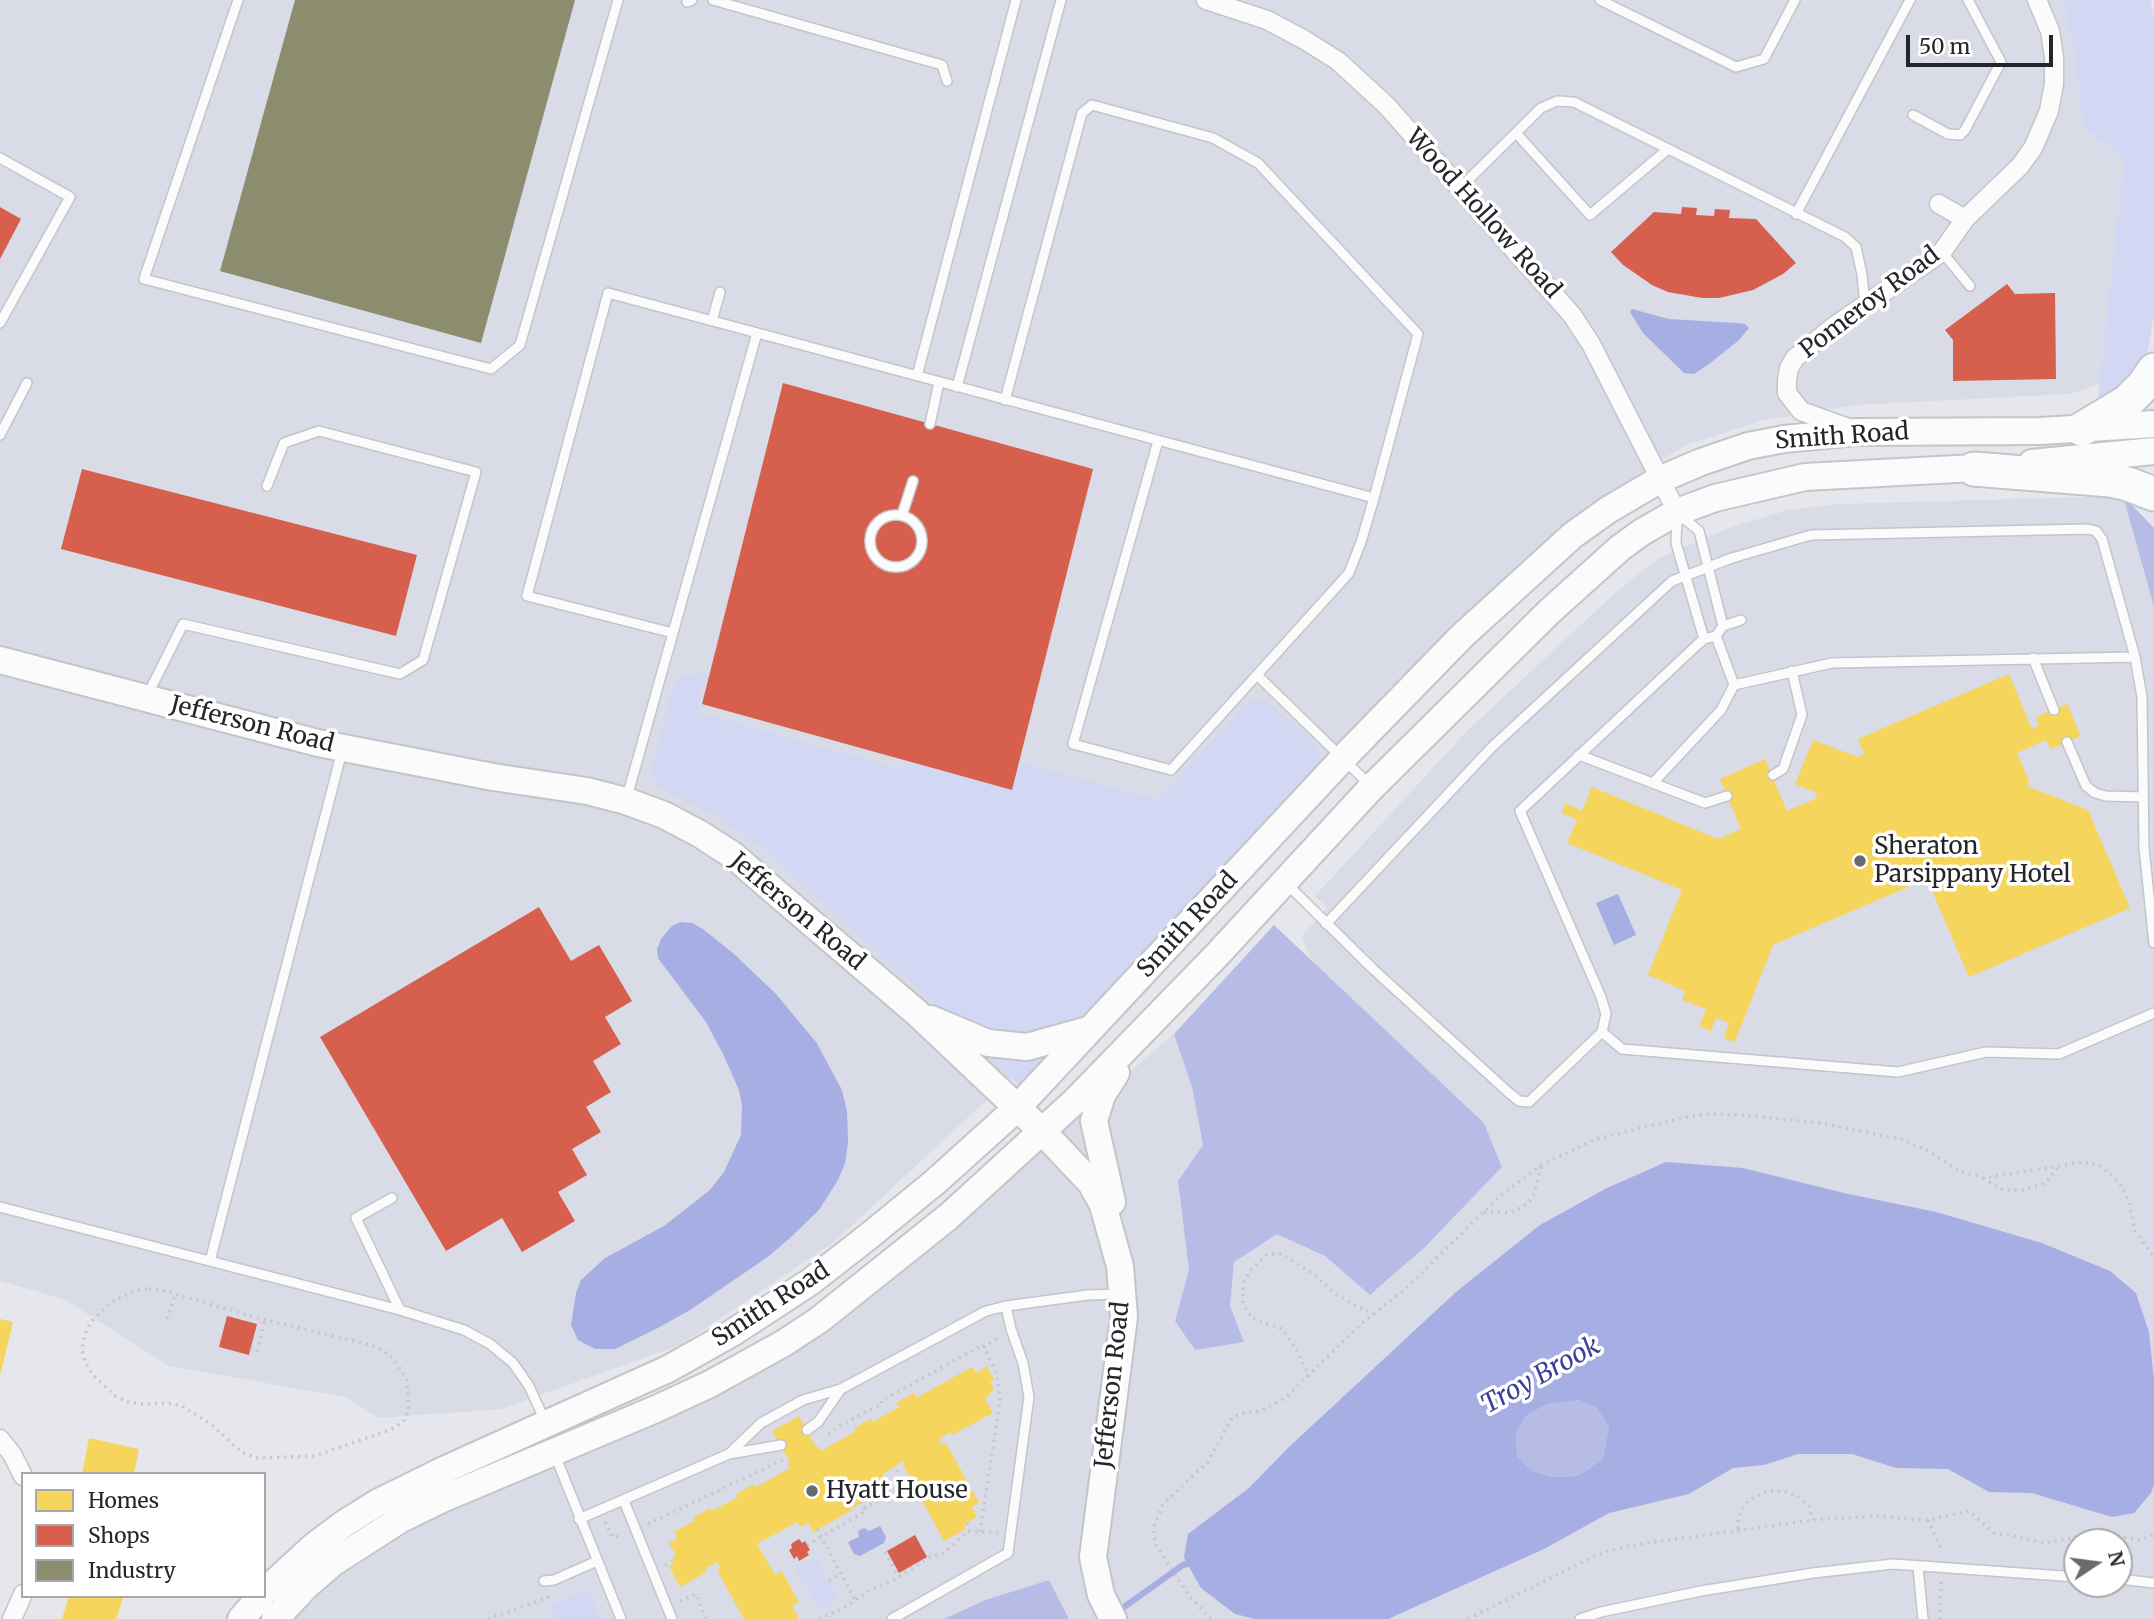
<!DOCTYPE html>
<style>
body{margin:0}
#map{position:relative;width:2154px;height:1619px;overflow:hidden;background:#e6e7ec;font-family:Merriweather,serif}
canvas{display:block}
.legend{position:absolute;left:21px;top:1472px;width:245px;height:126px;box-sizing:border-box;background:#fff;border:2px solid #a8a8aa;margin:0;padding:9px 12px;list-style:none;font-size:21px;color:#25262a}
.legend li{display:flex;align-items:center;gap:14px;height:35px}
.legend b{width:35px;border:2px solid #a8a8aa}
.north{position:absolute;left:2063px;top:1528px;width:70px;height:70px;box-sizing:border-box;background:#fff;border:2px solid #a8a8aa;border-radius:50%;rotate:77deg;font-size:19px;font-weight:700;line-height:28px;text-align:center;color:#25262a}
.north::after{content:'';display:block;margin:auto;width:24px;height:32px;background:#696a6e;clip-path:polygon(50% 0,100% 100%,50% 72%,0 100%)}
.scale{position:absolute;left:1906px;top:35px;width:147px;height:32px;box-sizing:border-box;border:4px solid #25262a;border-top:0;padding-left:9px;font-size:21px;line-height:24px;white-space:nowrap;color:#25262a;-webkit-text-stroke:5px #fff;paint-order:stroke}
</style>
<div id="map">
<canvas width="2154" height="1619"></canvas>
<ul class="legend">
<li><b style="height:19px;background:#f6d55c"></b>Homes</li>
<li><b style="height:19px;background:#d6604d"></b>Shops</li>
<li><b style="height:19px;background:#8c8c6e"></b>Industry</li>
</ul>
<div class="north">N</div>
<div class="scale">50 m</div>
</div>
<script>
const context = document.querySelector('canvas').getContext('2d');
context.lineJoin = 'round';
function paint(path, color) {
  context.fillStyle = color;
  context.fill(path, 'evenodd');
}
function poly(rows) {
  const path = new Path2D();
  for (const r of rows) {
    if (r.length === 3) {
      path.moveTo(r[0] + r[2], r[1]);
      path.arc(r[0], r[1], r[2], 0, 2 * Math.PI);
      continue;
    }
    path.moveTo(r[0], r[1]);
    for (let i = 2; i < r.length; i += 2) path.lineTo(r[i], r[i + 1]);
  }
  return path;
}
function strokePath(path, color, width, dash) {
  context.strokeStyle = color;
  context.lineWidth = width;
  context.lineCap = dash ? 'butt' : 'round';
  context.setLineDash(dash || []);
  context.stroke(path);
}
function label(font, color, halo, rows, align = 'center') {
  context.font = font + ' Merriweather,serif';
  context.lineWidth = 7;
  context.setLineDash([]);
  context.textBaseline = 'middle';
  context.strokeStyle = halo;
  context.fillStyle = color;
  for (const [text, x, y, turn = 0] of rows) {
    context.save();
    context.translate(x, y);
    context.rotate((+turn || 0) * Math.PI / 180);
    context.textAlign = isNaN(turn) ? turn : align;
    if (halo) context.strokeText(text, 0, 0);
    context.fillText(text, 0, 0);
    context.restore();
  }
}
const built = poly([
 [0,0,2063,0,2074,53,2083,127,2124,159,2100,384,2069,394,1856,405,1764,420,1686,445,1620,486,1557,535,1446,632,1093,1008,1079,1018,965,1120,834,1242,680,1345,501,1409,379,1418,345,1397,169,1366,64,1299,0,1281],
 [2123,496,2154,607,2154,1619,1069,1619,1049,1580,985,1600,944,1619,285,1619,355,1555,493,1485,539,1473,579,1457,728,1388,1026,1161,1174,1034,1192,1087,1203,1145,1178,1181,1189,1270,1175,1321,1194,1349,1244,1342,1230,1306,1234,1261,1277,1233,1325,1256,1371,1295,1424,1248,1502,1167,1484,1123,1312,961,1302,936,1327,908,1315,896,1466,732,1615,593,1656,560,1728,528,1788,510,1839,504],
 [2077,1542,2119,1542,2119,1584,2077,1584]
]);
const green = poly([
 [2063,0,2151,0,2154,20,2154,314,2146,362,2097,408,2124,159,2083,127,2074,53],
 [699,673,706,674,697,712,904,770,907,762,1012,790,1020,762,1158,800,1247,703,1257,701,1267,703,1274,707,1314,744,1320,756,1320,764,1316,773,1093,1008,1064,1025,1034,1033,998,1033,955,1018,938,1007,758,844,711,813,659,787,653,778,652,765,670,699,677,683,684,677],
 [1052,1051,1024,1087,1019,1086,983,1053],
 [817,1559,839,1600,819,1611,796,1569],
 [588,1590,600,1619,555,1619,549,1605]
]);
const forest = poly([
 [2123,496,2154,528,2154,607],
 [1274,925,1484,1123,1502,1167,1424,1248,1370,1295,1325,1256,1277,1234,1234,1262,1230,1306,1244,1342,1195,1350,1175,1321,1189,1270,1178,1181,1203,1145,1192,1087,1174,1034],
 [1579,1400,1597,1408,1609,1427,1603,1459,1578,1476,1553,1477,1532,1471,1517,1456,1516,1432,1526,1416,1547,1404],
 [1049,1580,1069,1619,944,1619,985,1600]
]);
const water = poly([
 [1632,309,1669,319,1736,323,1745,324,1749,328,1738,341,1709,364,1694,374,1684,373,1643,333,1630,312],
 [1618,894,1636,935,1614,945,1596,903],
 [681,922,692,923,703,929,734,954,776,994,816,1042,842,1090,847,1111,848,1143,845,1163,838,1180,819,1210,791,1237,769,1256,690,1310,656,1329,615,1349,595,1349,578,1340,571,1325,576,1293,581,1280,605,1258,664,1226,710,1190,724,1172,741,1135,742,1105,739,1090,723,1054,706,1022,658,958,657,949,661,939,672,926],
 [1666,1162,1743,1168,1844,1193,1936,1212,2042,1243,2110,1271,2136,1293,2149,1332,2154,1380,2154,1485,2151,1493,2134,1513,2112,1517,2032,1493,1989,1492,1948,1469,1896,1468,1852,1454,1798,1454,1764,1465,1733,1468,1689,1494,1609,1513,1544,1549,1388,1619,1255,1619,1235,1614,1201,1588,1184,1558,1188,1534,1249,1488,1289,1447,1456,1292,1540,1225,1607,1188],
 [1579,1400,1597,1408,1609,1427,1603,1459,1578,1476,1553,1477,1532,1471,1517,1456,1516,1432,1526,1416,1547,1404],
 [880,1526,886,1537,884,1543,860,1556,854,1554,848,1542,859,1537,858,1531,864,1528,869,1531]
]);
const homes = poly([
 [2009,674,2032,729,2039,725,2036,717,2067,704,2081,736,2050,749,2046,740,2017,753,2029,781,2027,786,2088,810,2130,908,1969,977,1927,879,1773,945,1735,1042,1724,1038,1729,1023,1716,1018,1711,1031,1699,1026,1706,1009,1682,1000,1685,991,1648,975,1682,890,1567,843,1577,820,1562,813,1565,803,1582,811,1592,787,1718,839,1741,829,1720,779,1765,759,1787,811,1815,799,1817,793,1795,784,1813,740,1858,757,1864,754,1858,739],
 [0,1319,13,1322,1,1372,0,1372],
 [987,1366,994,1380,990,1382,994,1390,985,1398,993,1413,952,1435,950,1432,939,1439,942,1445,946,1443,979,1503,972,1507,977,1517,964,1524,966,1529,944,1541,903,1465,905,1464,903,1461,882,1475,889,1487,852,1508,852,1510,813,1532,808,1523,800,1527,797,1522,757,1544,775,1575,782,1571,799,1603,792,1606,799,1619,744,1619,717,1570,720,1568,717,1562,706,1568,707,1572,680,1587,669,1566,675,1563,672,1557,676,1555,669,1543,677,1539,674,1532,694,1521,693,1518,710,1508,712,1511,738,1497,736,1494,754,1484,756,1487,790,1468,787,1463,790,1462,772,1431,799,1416,816,1447,818,1446,821,1451,856,1431,854,1428,871,1419,873,1422,899,1407,896,1403,914,1393,916,1398,972,1367,976,1373],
 [89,1438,139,1449,134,1474,82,1474],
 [69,1596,124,1596,116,1619,62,1619]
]);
const shops = poly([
 [0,207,21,219,0,259],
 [1682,207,1697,208,1696,215,1714,216,1715,209,1730,210,1729,218,1756,219,1796,263,1783,274,1753,290,1719,298,1702,298,1668,292,1652,285,1623,265,1611,252,1654,212,1681,214],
 [2007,284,2015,294,2055,293,2056,379,1953,381,1953,340,1945,330],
 [783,383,1093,469,1012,790,702,704],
 [82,469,417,555,396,636,61,549],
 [539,907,571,961,599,945,632,1001,605,1017,621,1044,593,1061,611,1092,586,1107,601,1132,572,1149,587,1175,558,1192,575,1221,522,1252,502,1218,446,1251,320,1037],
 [227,1316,257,1324,249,1355,219,1347],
 [915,1535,927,1557,899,1573,887,1551],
 [799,1539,802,1543,805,1541,810,1550,807,1552,809,1555,799,1561,797,1556,794,1559,789,1550,792,1548,791,1544]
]);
const industry = poly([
 [295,0,575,0,481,343,220,271]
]);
const stream = poly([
 [1117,1612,1183,1565,1195,1562]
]);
const path = poly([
 [1983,1178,2003,1190,2024,1190,2045,1183,2058,1167],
 [1484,1212,1511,1213,1527,1204,1533,1197,1541,1165],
 [149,1289,158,1289,265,1320,371,1345,384,1351,394,1359,407,1380,409,1410,403,1422,390,1430,314,1456,256,1458,241,1452,211,1424,182,1406,168,1403,140,1404,125,1401,114,1395,93,1375,85,1362,82,1350,84,1337,90,1323,111,1302,134,1291,149,1289],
 [167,1319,175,1295],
 [983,1347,998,1338],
 [250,1349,257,1351,265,1320],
 [1309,1377,1297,1350,1282,1329,1251,1318,1247,1311,1243,1302,1243,1283,1252,1268,1268,1254,1281,1254,1312,1273,1336,1294,1355,1305,1374,1314],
 [828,1434,839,1426,882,1404,881,1401,983,1345,997,1374,1000,1401,980,1532],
 [864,1508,897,1490,899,1486,897,1466],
 [1928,1520,1942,1551],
 [605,1522,613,1538,622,1534],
 [967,1523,968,1531],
 [648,1524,783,1460],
 [817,1529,855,1600],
 [1738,1529,1738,1522,1743,1507,1749,1500,1767,1491,1784,1491,1797,1496,1809,1507,1813,1520],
 [807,1545,866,1511,861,1503],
 [885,1552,898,1575],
 [665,1565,673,1561],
 [829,1581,840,1574],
 [680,1601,696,1594,706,1619],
 [488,1619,552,1596],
 [819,1619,842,1609,869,1591,892,1581,930,1557,944,1553,968,1531,998,1533],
 [1211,1619,1190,1597,1156,1545,1153,1529,1163,1504,1208,1462,1232,1418,1242,1413,1261,1411,1285,1398,1361,1324,1403,1291,1500,1196,1541,1165,1596,1139,1686,1117,1710,1114,1745,1115,1819,1123,1901,1139,1929,1151,1959,1171,1983,1178,2084,1162,2101,1166,2120,1184,2129,1201,2135,1231,2154,1257],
 [1468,1619,1599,1554,1626,1546,1813,1520,1874,1516,1928,1520,1969,1511,1995,1534,2011,1535,2044,1543,2088,1535,2111,1535,2140,1540,2154,1535],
 [1940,1619,1941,1582]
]);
const lane = poly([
 [238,0,144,279,491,369,520,345,618,0],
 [713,0,942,65,947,81],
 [1600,0,1736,67,1764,59,1795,0],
 [687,2,692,0],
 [1913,115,1948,134,1960,135,1965,130,2001,62,1968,0],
 [1516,133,1590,215,1668,149],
 [0,158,70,197,0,323],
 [1460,188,1541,108,1557,101,1574,102,1845,237,1856,247,1862,274,1865,305],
 [1796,214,1910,0],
 [1942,252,1970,286],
 [712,321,720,292],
 [917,376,1016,0],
 [957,387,1061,0],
 [1005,400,1082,113,1092,105,1213,138,1258,163,1418,334,1374,498,1361,542,1349,573,1171,770,1073,744,1158,441],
 [930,424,939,382],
 [0,435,27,383],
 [896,541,26],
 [902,515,913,481],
 [1681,516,1699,531,1723,626],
 [1677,518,1676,543,1704,639],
 [673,633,527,596,608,293,1374,498],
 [1716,636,1734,685],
 [2033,658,2054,710],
 [1257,675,1371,786],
 [148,694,183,624,400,674,423,660,476,472,319,431,284,443,267,486],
 [2067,742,2086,786,2095,793,2106,796,2143,797],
 [1579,755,1705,803,1727,796],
 [1773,775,1783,769,1802,715,1792,671],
 [1653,783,1721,710,1734,685,1832,663,2135,657],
 [627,797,757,333],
 [1286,883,1373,969,1508,1092,1519,1101,1529,1102,1602,1032,1606,1014,1601,997,1520,811,1696,646,1704,639,1716,636,1723,626,1741,620],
 [1326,924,1492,747,1672,581,1732,558,1811,535,2088,529,2096,531,2102,539,2135,657,2142,697,2144,848,2154,943],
 [1602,1032,1622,1049,1898,1072,1986,1052,2059,1054,2154,1013],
 [392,1198,356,1218,400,1310],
 [0,1207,400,1310,464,1330,490,1344,513,1363,529,1386,545,1421],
 [210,1261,342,751],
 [807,1430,818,1422,841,1389],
 [729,1454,761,1423,803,1400,841,1389,986,1311,1006,1306,1088,1295,1118,1294],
 [555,1455,621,1619],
 [624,1501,672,1619],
 [579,1519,729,1454,781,1445],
 [1918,1567,1923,1619],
 [2119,1579,2154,1583],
 [544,1581,554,1580,597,1561],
 [892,1619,1008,1553,1029,1397,1023,1363,1011,1329,1006,1306],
 [1580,1619,1601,1612,1701,1591,1813,1573,1893,1564,2077,1577]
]);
const street = poly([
 [1206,0,1267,20,1303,39,1338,61,1386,105,1572,315,1591,344,1677,512],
 [1939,204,1965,219],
 [1851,429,1801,411,1787,393,1787,380,1789,368,1795,358,1833,327,1942,252,1965,219,2020,166,2033,148,2049,111,2054,84,2054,57,2050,31,2037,0],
 [0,1439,12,1454,23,1476],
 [12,1619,23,1594]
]);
const secondary = poly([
 [2032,463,2154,451],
 [0,660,318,743,493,777,587,791,626,801,664,815,700,834,734,856,773,890,916,1012,1043,1132,1091,1183,1103,1205,1120,1266,1124,1317,1093,1557,1101,1595,1113,1619],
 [931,1019,988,1043,1027,1047,1088,1030],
 [1112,1202,1094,1121,1102,1095,1116,1073],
 [264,1592,314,1546,345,1523,377,1503,446,1469,668,1369,732,1333,810,1282,869,1236,935,1182,1016,1109,1348,753,1462,636,1573,535,1608,510,1659,480,1701,462,1748,446,1784,439,1856,432,2041,431,2154,424],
 [241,1619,261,1596],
 [275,1619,305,1587,334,1562,401,1519,442,1499,656,1409,710,1384,784,1343,819,1320,948,1217,1075,1101,1216,956,1372,787,1550,611,1620,548,1642,532,1677,512,1715,498,1805,477,1994,467]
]);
const highway = poly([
 [2082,429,2127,402,2143,386,2154,370],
 [1974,469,2110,480,2128,484,2154,494]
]);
const markers = [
 [1860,861,7,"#696a6e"],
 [812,1491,7,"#696a6e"]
];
const streetNames = [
 ["Wood Hollow Road",1483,214,48],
 ["Pomeroy Road",1870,303,-37],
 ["Smith Road",1842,437,-4],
 ["Jefferson Road",252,725,14],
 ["Jefferson Road",797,912,40],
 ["Smith Road",1188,925,-47],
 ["Smith Road",771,1305,-33],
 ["Jefferson Road",1113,1385,-84]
];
const poiNames = [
 ["Sheraton",1874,847],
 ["Parsippany Hotel",1874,875],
 ["Hyatt House",826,1491]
];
const waterNames = [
 ["Troy Brook",1541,1376,-29]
];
paint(built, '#d9dbe7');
paint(green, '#d2d7f3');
paint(forest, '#b6bce6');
paint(water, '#a6aee3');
paint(homes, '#f6d55c');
paint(shops, '#d6604d');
paint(industry, '#8c8c6e');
strokePath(stream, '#a6aee3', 6);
strokePath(lane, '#c4c5c9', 12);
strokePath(street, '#c4c5c9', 21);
strokePath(secondary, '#c4c5c9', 30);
strokePath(highway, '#c4c5c9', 37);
strokePath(path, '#c6c6c9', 3.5, [2, 5]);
strokePath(lane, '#fbfbfc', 9);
strokePath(street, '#fbfbfc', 18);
strokePath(secondary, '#fbfbfc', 26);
strokePath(highway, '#fbfbfc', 33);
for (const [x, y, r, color] of markers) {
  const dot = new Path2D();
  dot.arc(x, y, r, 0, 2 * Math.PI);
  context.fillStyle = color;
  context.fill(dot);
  strokePath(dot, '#fff', 2.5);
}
label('24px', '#25262a', '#fff', streetNames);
label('24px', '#25262a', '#fff', poiNames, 'left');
label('italic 26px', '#3d4096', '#fff', waterNames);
</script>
